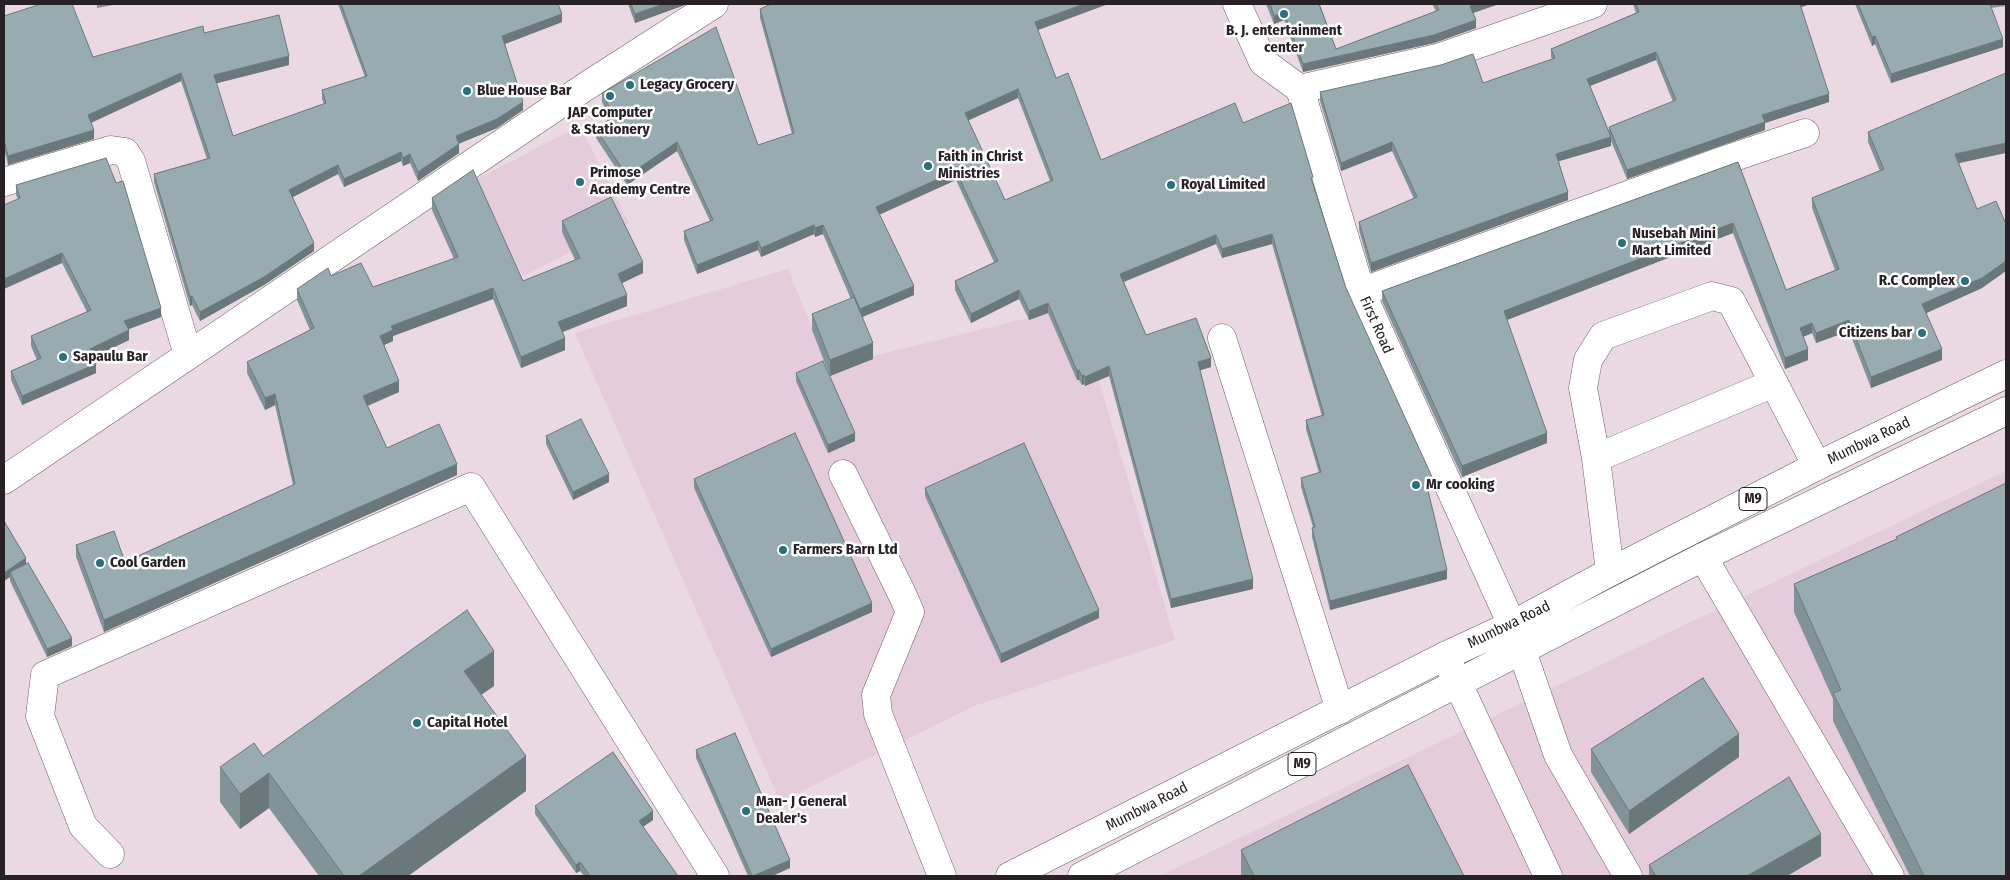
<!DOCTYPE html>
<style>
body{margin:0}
#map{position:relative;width:2010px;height:880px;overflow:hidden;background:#ead9e3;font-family:"Fira Sans Condensed",sans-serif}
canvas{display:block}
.frame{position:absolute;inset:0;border:5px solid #282226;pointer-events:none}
</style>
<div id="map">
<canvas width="2010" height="880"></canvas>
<div class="frame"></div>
</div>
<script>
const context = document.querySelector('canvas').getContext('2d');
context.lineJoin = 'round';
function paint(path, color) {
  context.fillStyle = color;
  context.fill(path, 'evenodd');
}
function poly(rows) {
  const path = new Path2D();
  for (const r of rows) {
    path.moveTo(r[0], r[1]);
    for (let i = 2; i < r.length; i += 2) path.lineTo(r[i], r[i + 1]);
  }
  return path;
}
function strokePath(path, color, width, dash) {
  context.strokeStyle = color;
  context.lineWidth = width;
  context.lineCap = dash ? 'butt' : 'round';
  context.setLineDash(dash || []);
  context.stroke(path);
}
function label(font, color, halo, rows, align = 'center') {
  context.font = font + ' "Fira Sans Condensed",sans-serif';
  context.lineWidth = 5;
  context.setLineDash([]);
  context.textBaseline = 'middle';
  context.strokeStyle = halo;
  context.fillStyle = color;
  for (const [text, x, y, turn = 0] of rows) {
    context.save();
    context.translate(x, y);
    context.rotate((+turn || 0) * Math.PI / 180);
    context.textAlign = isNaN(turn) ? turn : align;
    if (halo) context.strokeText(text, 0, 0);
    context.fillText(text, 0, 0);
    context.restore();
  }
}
const built = poly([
 [580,126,629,223,523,276,475,180],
 [788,269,828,367,1077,306,1175,640,974,706,780,802,575,333],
 [2006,471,2006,876,1160,876,1162,875]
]);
const minor = poly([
 [1237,4,1263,62,1300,89,1361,292,1512,625,1522,651,1558,755,1628,876],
 [1300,89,1438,58,1593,4],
 [4,182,111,150,125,152,131,161,188,355],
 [1361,292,1722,161,1805,133],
 [1222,338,1340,710],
 [1596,458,1774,383],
 [843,474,903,596,910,612,876,695,878,714,942,876],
 [4,480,585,87,714,4],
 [1703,557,1890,876],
 [1610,572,1596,458,1583,388,1588,360,1603,336,1712,296,1731,301,1817,466],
 [1445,656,1548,876],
 [110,854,83,826,40,716,45,675,471,487,715,876]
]);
const major = poly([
 [1010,876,1445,656,1512,625,1610,572,1817,466,2006,374],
 [1082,876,1703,557,2006,411]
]);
const wall = poly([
 [97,4,119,4,97,8],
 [338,4,558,4,562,22,505,44,523,110,497,128,459,143,459,153,418,181,410,163,403,166,401,161,344,187,338,174,293,197,314,251,264,285,200,321,192,305,190,306,154,182,154,174,207,159,181,81,91,123,94,139,8,165,4,149,4,16,93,57,204,33,289,65,216,83,233,136,324,104,322,99,322,90,365,77],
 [628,4,686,4,682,6,635,23],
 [1108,4,1038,30,1056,78,1101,160,1243,123,1313,183,1346,288,1433,488,1428,490,1447,579,1330,610,1312,537,1312,528,1313,527,1301,487,1301,478,1319,473,1306,429,1306,420,1322,416,1272,244,1222,258,1216,244,1124,282,1146,335,1211,367,1200,370,1253,589,1171,608,1109,376,1085,386,1084,384,1082,385,1079,380,1077,380,1048,313,1029,320,1019,299,971,323,955,290,955,281,994,262,956,180,879,215,914,295,862,317,873,359,830,376,812,330,812,314,851,299,823,234,815,237,814,234,761,257,758,250,697,274,684,240,684,231,710,221,677,151,627,185,596,138,596,129,610,119,602,102,602,93,758,145,792,134,760,18,760,9],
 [1018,98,1050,181,1005,200,968,120],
 [1266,4,1320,4,1320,5,1336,49,1436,11,1432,4,1499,4,1473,13,1476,28,1434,43,1303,72,1284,20,1274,24],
 [1633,4,1810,4,1801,7,1829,102,1765,123,1765,130,1627,179,1611,141,1611,146,1559,161,1568,200,1371,272,1359,230,1359,222,1414,199,1392,151,1341,171,1320,101,1320,92,1483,83,1552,59,1551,57,1551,49,1636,13],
 [1656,60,1673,102,1609,127,1609,131,1590,86],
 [1855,4,2006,4,2006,6,1991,8,2003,47,1891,83,1875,44,1872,46],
 [1868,132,1959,163,1982,288,1926,313,1942,360,1871,388,1849,331,1816,343,1812,333,1803,337,1808,360,1785,369,1733,233,1507,320,1547,443,1462,477,1382,301,1382,291,1738,162,1786,290,1835,270,1812,208,1812,198,1880,171,1868,142],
 [16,185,161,317,128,329,129,340,93,357,96,373,22,405,11,380,11,371,37,360,31,346,31,336,87,312,62,263,18,199,16,195],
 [432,198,523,281,575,260,562,232,562,221,643,273,622,283,627,306,562,332,565,350,521,368,493,299,393,336,393,341,384,345,399,392,368,406,387,448,457,475,104,632,76,557,76,545,125,562,293,485,275,405,265,410,247,373,247,362,310,330,297,300,297,289,331,276,373,287,454,259,432,210],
 [796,373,855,441,828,453,796,381],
 [546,436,609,482,573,500,546,444],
 [694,479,872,612,771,657,694,488],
 [925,488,1099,618,1001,663,925,496],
 [4,521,26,564,72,646,47,657,10,581,10,577,4,581],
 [1896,537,2006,876,1910,876,1833,721,1833,699,1794,612,1794,584,1896,539],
 [494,686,481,695,526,791,408,876,319,876,269,808,240,829,220,802,220,767,263,756],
 [1591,749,1739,757,1629,834,1591,772],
 [696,750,790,868,772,876,748,876,696,758],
 [535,806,653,820,643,827,678,876,584,876,580,871,576,873,535,814],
 [1241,850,1464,876,1241,876],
 [1821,856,1787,876,1649,876,1649,865]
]);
const shadedWall = poly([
 [664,4,686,4,682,6,635,23,635,14],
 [1084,4,1108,4,1035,31,1035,22],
 [1476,4,1499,4,1470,14,1470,6],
 [1799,4,1810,4,1799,8],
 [1284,12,1284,20,1274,24,1274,16],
 [562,14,562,22,502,45,502,36],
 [1476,20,1476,28,1434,43,1303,72,1303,64],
 [1875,36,1875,44,1872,46,1872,37],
 [2003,39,2003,47,1891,83,1891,74],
 [1656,52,1656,60,1587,87,1587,79],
 [289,56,289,65,214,84,214,75],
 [181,73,181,81,88,124,88,115],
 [1018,89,1018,98,965,122,965,113],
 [1829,94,1829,102,1765,123,1765,130,1627,179,1627,170,1762,115],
 [523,102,523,110,497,128,456,145,456,136],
 [94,130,94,139,8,165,8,156],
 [1611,137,1611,146,1556,162,1556,154],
 [677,142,677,151,627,185,627,176],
 [1392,142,1392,151,1341,171,1341,163],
 [2006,143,2006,153,1955,164,1955,154],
 [459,144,459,153,418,181,418,172],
 [401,152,401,161,344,187,344,179],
 [410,154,410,163,403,166,403,158],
 [338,165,338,174,289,199,289,190],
 [956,171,956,180,876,216,876,207],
 [1568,192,1568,200,1371,272,1371,263],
 [1733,223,1733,233,1504,321,1504,311],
 [814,225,814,234,761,257,761,248],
 [823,225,823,234,815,237,815,228],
 [1272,234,1272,244,1222,258,1222,249],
 [1216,235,1216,244,1120,283,1120,274],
 [758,241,758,250,697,274,697,265],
 [314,243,314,251,264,285,200,321,200,312],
 [62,253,62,263,4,289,4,279],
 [2006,261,2006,271,1982,288,1922,315,1922,304],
 [643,262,643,273,618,285,618,274],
 [914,286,914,295,860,318,860,309],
 [493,288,493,299,393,336,393,341,380,347,380,336,391,326],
 [1019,290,1019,299,971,323,971,314],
 [627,295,627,306,558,334,558,322],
 [192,296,192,305,190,306,190,297],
 [1048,303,1048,313,1029,320,1029,311],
 [161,308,161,317,124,331,124,321],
 [1849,320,1849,331,1816,343,1816,333],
 [1812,323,1812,333,1800,338,1800,328],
 [129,330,129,340,90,359,90,349],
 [565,338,565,350,521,368,521,357],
 [873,343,873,359,830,376,830,360],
 [1808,349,1808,360,1785,369,1785,358],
 [1942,349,1942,360,1871,388,1871,377],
 [1211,358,1211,367,1198,371,1198,362],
 [96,364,96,373,22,405,22,396],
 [1109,366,1109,376,1085,386,1085,377],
 [1079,370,1079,380,1077,380,1077,371],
 [1084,375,1084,384,1082,385,1082,376],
 [399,381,399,392,363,407,363,396],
 [275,394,275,405,265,410,265,398],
 [855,433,855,441,828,453,828,445],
 [1547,433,1547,443,1462,477,1462,466],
 [457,464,457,475,104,632,104,620],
 [609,474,609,482,573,500,573,492],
 [1433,479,1433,488,1426,491,1426,482],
 [26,558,26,567,10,572,10,577,4,581,4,573],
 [1447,570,1447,579,1330,610,1330,601],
 [1253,579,1253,589,1171,608,1171,599],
 [872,603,872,612,771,657,771,649],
 [1099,610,1099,618,1001,663,1001,654],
 [72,638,72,646,47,657,47,649],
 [494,651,494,686,464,706,464,671],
 [1739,734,1739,757,1629,834,1629,811],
 [526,756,526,791,408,876,359,876],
 [269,773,269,808,240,829,240,794],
 [653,811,653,820,639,829,639,821],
 [1821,834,1821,856,1787,876,1747,876],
 [790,860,790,868,772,876,753,876],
 [580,862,580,871,576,873,576,865]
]);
const building = poly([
 [41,4,72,4,93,57,203,26,204,33,279,15,289,56,214,75,233,136,326,103,322,90,367,76,341,4,558,4,562,14,502,36,523,102,497,119,456,136,459,144,418,172,410,154,403,158,401,152,344,179,338,165,289,190,314,243,264,277,200,312,192,296,190,297,154,174,210,158,181,73,88,115,94,130,8,156,4,140,4,16,41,4],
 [631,4,664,4,635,14,631,4],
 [771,4,1084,4,1035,22,1056,78,1068,73,1101,160,1235,103,1243,123,1291,103,1313,177,1311,178,1346,288,1433,479,1426,482,1447,570,1330,601,1312,528,1315,527,1301,478,1321,472,1306,420,1324,415,1272,234,1222,249,1216,235,1120,274,1146,335,1196,318,1211,358,1198,362,1253,579,1171,599,1109,366,1085,377,1084,375,1082,376,1079,370,1077,371,1048,303,1029,311,1019,290,971,314,955,281,998,261,956,171,876,207,914,286,860,309,823,225,815,228,814,225,761,248,758,241,697,265,684,231,713,220,677,142,627,176,596,129,614,116,602,93,716,27,758,145,794,133,760,9,771,4],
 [1018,89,1053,180,1005,200,965,113,1018,89],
 [1270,4,1319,4,1336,49,1439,10,1436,4,1476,4,1470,6,1476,20,1434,35,1303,64,1284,12,1274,16,1270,4],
 [1636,4,1800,4,1829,94,1762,115,1765,122,1627,170,1609,127,1676,100,1656,52,1587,79,1611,137,1556,154,1568,192,1371,263,1359,222,1417,197,1392,142,1341,163,1320,92,1441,65,1473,54,1483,83,1555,58,1551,49,1639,12,1636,4],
 [1858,4,1990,4,2003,39,1891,74,1875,36,1872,37,1858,4],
 [2006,73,2006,143,1955,154,1977,209,1996,201,2006,224,2006,261,1982,278,1922,304,1942,349,1871,377,1849,320,1816,333,1812,323,1800,328,1808,349,1785,358,1733,223,1504,311,1547,433,1462,466,1382,291,1738,162,1786,290,1839,269,1812,198,1884,169,1868,132,2006,73],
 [106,158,116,183,123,181,161,308,124,321,129,330,90,349,96,364,22,396,11,371,41,358,31,336,91,310,62,253,4,279,4,205,20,198,16,185,106,158],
 [473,170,523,281,580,258,562,221,611,197,643,262,618,274,627,295,558,322,565,338,521,357,493,288,391,326,393,330,380,336,399,381,363,396,387,448,439,424,457,464,104,620,76,545,114,531,125,562,295,484,275,394,265,398,247,362,314,328,297,289,328,268,331,276,361,263,373,287,458,257,432,198,473,170],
 [854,297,873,343,830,360,812,314,854,297],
 [823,361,855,433,828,445,796,373,823,361],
 [581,419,609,474,573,492,546,436,581,419],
 [795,433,872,603,771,649,694,479,795,433],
 [1024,443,1099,610,1001,654,925,488,1024,443],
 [2006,483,2006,876,1924,876,1833,693,1841,690,1794,584,1897,539,1896,537,2006,483],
 [4,521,26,558,4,573,4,521],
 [28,563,72,638,47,649,10,572,28,563],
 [467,610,494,651,464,671,526,756,359,876,344,876,269,773,240,794,220,767,254,743,263,756,467,610],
 [1703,678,1739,734,1629,811,1591,749,1703,678],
 [735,733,790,860,753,876,752,876,696,750,735,733],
 [613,752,653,811,639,821,678,876,590,876,580,862,576,865,535,806,613,752],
 [1408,765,1464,876,1254,876,1241,850,1408,765],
 [1789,777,1821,834,1747,876,1656,876,1649,865,1789,777]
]);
const markers = [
 [1284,14,5,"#296f7e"],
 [630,85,5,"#296f7e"],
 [467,91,5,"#296f7e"],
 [610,96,5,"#296f7e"],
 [928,166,5,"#296f7e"],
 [580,182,5,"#296f7e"],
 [1171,185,5,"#296f7e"],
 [1622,243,5,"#296f7e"],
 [1965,281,5,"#296f7e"],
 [1922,333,5,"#296f7e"],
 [63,357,5,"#296f7e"],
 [1416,485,5,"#296f7e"],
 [783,550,5,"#296f7e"],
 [100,563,5,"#296f7e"],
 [417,723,5,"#296f7e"],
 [746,811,5,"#296f7e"]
];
const shields = [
 [1753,499,28],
 [1302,764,28]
];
const shieldNames = [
 ["M9",1753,499],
 ["M9",1302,764]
];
const poiNames = [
 ["B. J. entertainment",1284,31,"center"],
 ["center",1284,48,"center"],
 ["Legacy Grocery",640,85],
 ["Blue House Bar",477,91],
 ["JAP Computer",610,113,"center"],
 ["& Stationery",610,130,"center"],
 ["Faith in Christ",938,157],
 ["Ministries",938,174],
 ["Primose",590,173],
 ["Academy Centre",590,190],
 ["Royal Limited",1181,185],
 ["Nusebah Mini",1632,234],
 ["Mart Limited",1632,251],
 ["R.C Complex",1955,281,"right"],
 ["Citizens bar",1912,333,"right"],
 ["Sapaulu Bar",73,357],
 ["Mr cooking",1426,485],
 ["Farmers Barn Ltd",793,550],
 ["Cool Garden",110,563],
 ["Capital Hotel",427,723],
 ["Man- J General",756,802],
 ["Dealer's",756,819]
];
const streetNames = [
 ["First Road",1376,325,66],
 ["Mumbwa Road",1869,441,-26],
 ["Mumbwa Road",1509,625,-26],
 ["Mumbwa Road",1147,807,-27]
];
paint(built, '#e4ccdb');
strokePath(minor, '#6d5f68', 29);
strokePath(major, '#6d5f68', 29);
strokePath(minor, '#fff', 28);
strokePath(major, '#fff', 28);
paint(wall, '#829397');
paint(shadedWall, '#6a787b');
paint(building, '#97abb0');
strokePath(building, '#6a787b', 1);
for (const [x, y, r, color] of markers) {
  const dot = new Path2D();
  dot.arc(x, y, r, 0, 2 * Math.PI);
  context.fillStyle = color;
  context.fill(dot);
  strokePath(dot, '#fff', 2);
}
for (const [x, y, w] of shields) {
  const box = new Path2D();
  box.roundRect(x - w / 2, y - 11.5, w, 23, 4);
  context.fillStyle = '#fff';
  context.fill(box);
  strokePath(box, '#282226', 1);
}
label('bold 14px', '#282226', null, shieldNames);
label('bold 15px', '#282226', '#fff', poiNames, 'left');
label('15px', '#282226', '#fff', streetNames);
</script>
